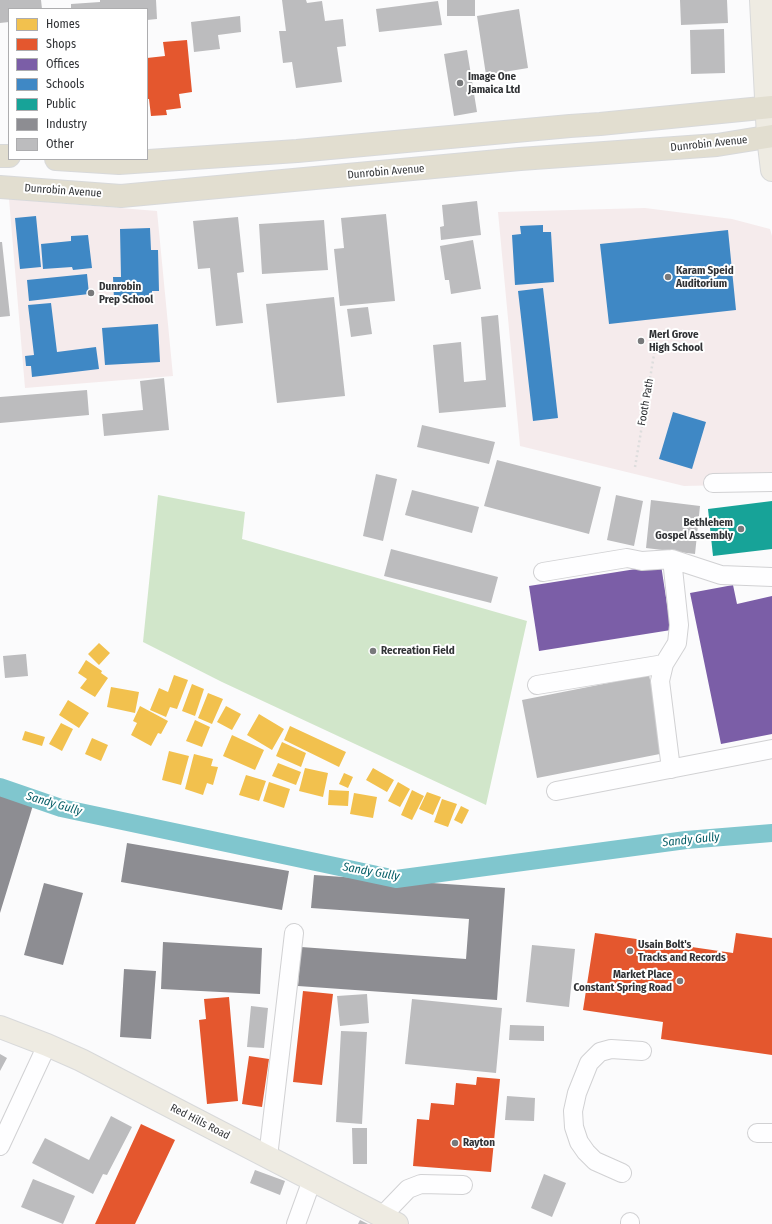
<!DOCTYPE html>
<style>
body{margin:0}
#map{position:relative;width:772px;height:1224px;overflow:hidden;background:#fbfbfc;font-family:"Fira Sans Condensed",sans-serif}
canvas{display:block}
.legend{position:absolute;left:8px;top:8px;width:140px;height:152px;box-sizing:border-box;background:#fff;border:1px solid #adadaf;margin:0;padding:5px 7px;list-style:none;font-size:12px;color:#313336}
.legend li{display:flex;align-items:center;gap:8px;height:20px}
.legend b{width:20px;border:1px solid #adadaf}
</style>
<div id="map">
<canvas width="772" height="1224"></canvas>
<ul class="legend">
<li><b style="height:11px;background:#f2c14e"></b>Homes</li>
<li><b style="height:11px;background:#e4572e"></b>Shops</li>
<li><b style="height:11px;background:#7b5ea7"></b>Offices</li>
<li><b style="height:11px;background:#3f88c5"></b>Schools</li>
<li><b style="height:11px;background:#17a398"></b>Public</li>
<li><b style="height:11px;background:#8d8d92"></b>Industry</li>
<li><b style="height:11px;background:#bcbcbe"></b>Other</li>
</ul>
</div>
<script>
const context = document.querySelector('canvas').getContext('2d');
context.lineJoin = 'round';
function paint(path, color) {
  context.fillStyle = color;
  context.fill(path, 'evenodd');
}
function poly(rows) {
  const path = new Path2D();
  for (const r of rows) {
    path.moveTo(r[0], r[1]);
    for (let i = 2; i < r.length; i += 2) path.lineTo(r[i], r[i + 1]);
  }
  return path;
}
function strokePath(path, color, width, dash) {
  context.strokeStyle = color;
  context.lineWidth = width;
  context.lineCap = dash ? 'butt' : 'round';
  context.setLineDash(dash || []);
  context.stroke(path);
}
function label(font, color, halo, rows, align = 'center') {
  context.font = font + ' "Fira Sans Condensed",sans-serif';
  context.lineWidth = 4;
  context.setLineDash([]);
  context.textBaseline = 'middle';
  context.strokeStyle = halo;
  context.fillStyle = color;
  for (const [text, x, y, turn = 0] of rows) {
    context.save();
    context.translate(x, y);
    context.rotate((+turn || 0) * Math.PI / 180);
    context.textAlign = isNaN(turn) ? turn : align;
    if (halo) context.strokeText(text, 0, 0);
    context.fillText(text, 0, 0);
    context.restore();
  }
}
const education = poly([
 [9,199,157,211,173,376,25,388],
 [645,208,732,219,770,229,772,236,772,484,684,486,520,446,498,212]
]);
const green = poly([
 [158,495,245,512,242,539,527,621,486,805,222,682,143,642]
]);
const homes = poly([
 [99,643,110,653,99,665,88,654],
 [86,660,102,671,101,673,108,678,95,697,80,688,87,679,78,673],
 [174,675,188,680,177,709,170,707,166,717,150,710,159,688,168,692],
 [192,684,204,689,195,716,182,711],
 [111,687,139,692,135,713,107,707],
 [208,693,223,699,212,724,198,718],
 [68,700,89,713,79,728,59,715],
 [140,706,168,721,161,734,158,733,151,746,131,735,137,723,133,721],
 [226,706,241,714,232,730,217,722],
 [259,714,284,729,272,750,247,735],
 [195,720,210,727,202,747,186,741],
 [61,723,73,729,62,751,49,744],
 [290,726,346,752,339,767,284,740],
 [25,731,45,737,42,746,22,740],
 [232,735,264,750,255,770,223,756],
 [92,738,108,745,101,761,85,754],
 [282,742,306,753,301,767,276,756],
 [169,751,189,756,181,785,162,780],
 [194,754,213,759,211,766,218,767,213,785,207,783,203,795,185,789],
 [278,763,301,772,296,785,272,776],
 [305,768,328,773,323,797,299,791],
 [373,768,394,780,387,792,366,780],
 [344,773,353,777,348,788,339,784],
 [246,775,266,781,259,801,239,795],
 [269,782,290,789,284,808,263,801],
 [398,782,410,789,400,807,388,801],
 [329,790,349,791,348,806,328,805],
 [412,790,424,796,412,820,401,815],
 [427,792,441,797,433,815,419,809],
 [354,793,377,797,373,818,350,814],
 [442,799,457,804,448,827,434,822],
 [461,806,469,810,462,824,454,820]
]);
const shops = poly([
 [187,40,192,92,179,94,181,108,166,110,167,115,151,116,149,99,147,99,147,58,165,56,163,42],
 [595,933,733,953,736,933,772,938,772,1055,661,1039,663,1022,583,1010],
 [303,991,333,994,322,1085,293,1082],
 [229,997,238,1101,207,1104,199,1020,206,1019,204,999],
 [249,1056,269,1059,262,1107,242,1104],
 [477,1077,500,1079,491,1172,413,1166,417,1119,429,1120,431,1103,454,1105,456,1083,476,1085],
 [141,1124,175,1140,135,1224,95,1224]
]);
const offices = poly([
 [661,565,671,630,539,651,529,586],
 [733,585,737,604,772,596,772,734,721,744,690,593]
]);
const schools = poly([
 [36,216,41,267,20,269,15,218],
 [543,225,543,232,551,232,554,282,515,285,512,235,521,234,520,226],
 [150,228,151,250,158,250,159,291,152,291,152,298,114,299,113,277,121,277,120,229],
 [728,230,736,310,609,324,600,244],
 [88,235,92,268,73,270,72,267,43,269,41,244,71,241,71,236],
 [87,274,89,294,29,301,27,280],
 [543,288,558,418,533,421,518,291],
 [51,303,57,352,96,347,99,369,32,377,31,366,26,366,25,356,34,355,28,305],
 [158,324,160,362,105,365,102,328],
 [673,412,706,422,692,469,659,459]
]);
const public = poly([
 [772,501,772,549,713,556,708,509]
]);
const industry = poly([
 [0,792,34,802,0,913],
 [127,843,289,871,282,910,121,882],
 [314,875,505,888,497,1000,298,986,301,947,466,959,469,919,311,908],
 [44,883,83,893,63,965,24,955],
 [163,942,262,948,260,994,161,989],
 [124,969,156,971,151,1039,120,1037]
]);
const canal = poly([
 [0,787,61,808,396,879,686,840,772,833]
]);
const building = poly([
 [0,0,41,0,42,9,9,9,9,22,0,23],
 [100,0,156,0,157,19,147,20,147,9,71,9,71,4,100,2],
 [282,0,306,0,307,3,322,1,325,21,343,19,346,46,337,47,342,82,296,88,292,62,283,63,279,31,286,31],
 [447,0,475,0,475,16,447,16],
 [680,0,727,0,728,23,681,25],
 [438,1,442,25,379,32,376,9],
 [519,9,528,68,486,75,477,16],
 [240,16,241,32,218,35,220,49,194,52,191,22],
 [724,29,725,73,691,74,690,30],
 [467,50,477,112,454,116,444,54],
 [477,201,481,235,441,240,440,227,444,226,442,205],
 [386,214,395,301,340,306,334,249,344,248,341,218],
 [238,217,244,272,237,273,243,323,216,326,210,268,198,269,193,221],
 [324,220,328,270,262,274,259,224],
 [473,240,481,289,451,294,449,280,445,280,440,246],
 [0,242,2,242,10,316,0,317],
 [334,297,345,396,277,403,266,304],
 [368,307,372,334,351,337,347,309],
 [498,315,506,407,439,413,433,345,461,342,464,382,486,380,481,317],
 [164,378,169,430,104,436,102,414,143,410,140,381],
 [87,390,89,415,0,423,0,397],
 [422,425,495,442,489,464,417,447],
 [497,460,601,487,589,534,484,506],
 [376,474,397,479,383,541,363,536],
 [412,490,479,507,472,533,405,515],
 [616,495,643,501,634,546,607,540],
 [651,500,700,506,695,554,646,548],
 [391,549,498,577,491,603,384,576],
 [26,654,28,676,5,678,3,656],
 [649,675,665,753,537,778,522,700],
 [532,945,575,949,569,1007,526,1002],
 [367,994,369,1023,340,1026,337,996],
 [412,999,502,1008,496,1073,405,1064],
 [251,1006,268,1008,264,1048,247,1047],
 [510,1025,544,1026,544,1041,509,1040],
 [341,1031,367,1032,362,1124,336,1122],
 [0,1054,7,1058,0,1071],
 [507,1096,535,1098,534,1121,505,1120],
 [111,1116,132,1127,107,1175,103,1174,93,1194,32,1163,45,1138,89,1160],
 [352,1128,367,1128,367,1164,353,1164],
 [255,1170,285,1181,280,1195,250,1183],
 [544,1174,566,1183,552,1217,531,1208],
 [33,1179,75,1196,63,1224,21,1207],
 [360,1220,368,1224,358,1224]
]);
const path = poly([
 [635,467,657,337]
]);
const minor = poly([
 [713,483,772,482],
 [543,572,627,558,642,561,672,559,721,575,772,577],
 [537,685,664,664],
 [671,769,660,681,664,664,677,643,679,625,672,559],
 [556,791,772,749],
 [757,1133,772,1133],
 [0,1146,47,1045],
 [268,1157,294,933],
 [622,1173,595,1161,586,1152,579,1142,574,1127,573,1111,577,1093,589,1063,600,1052,611,1049,642,1051],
 [382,1216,408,1189,421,1184,463,1185],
 [296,1224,312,1180],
 [630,1224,630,1222]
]);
const major = poly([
 [761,0,768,137,772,170],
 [0,1027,47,1045,81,1060,397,1224]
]);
const highway = poly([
 [0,156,9,156],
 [56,159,119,163,297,151,570,126,600,124,772,107],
 [0,187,121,196,520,159,717,145,772,136]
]);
const markers = [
 [460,83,4,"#78797b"],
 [668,277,4,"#78797b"],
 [91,293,4,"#78797b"],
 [641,341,4,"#78797b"],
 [741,529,4,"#78797b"],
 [373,651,4,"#78797b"],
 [630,951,4,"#78797b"],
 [680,981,4,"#78797b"],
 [455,1143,4,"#78797b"]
];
const poiNames = [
 ["Image One",468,77],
 ["Jamaica Ltd",468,90],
 ["Karam Speid",676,271],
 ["Auditorium",676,284],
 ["Dunrobin",99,287],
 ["Prep School",99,300],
 ["Merl Grove",649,335],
 ["High School",649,348],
 ["Bethlehem",733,523,"right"],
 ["Gospel Assembly",733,536,"right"],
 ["Recreation Field",381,651],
 ["Usain Bolt's",638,945],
 ["Tracks and Records",638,958],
 ["Market Place",672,975,"right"],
 ["Constant Spring Road",672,988,"right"],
 ["Rayton",463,1143]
];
const streetNames = [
 ["Dunrobin Avenue",709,144,-6],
 ["Dunrobin Avenue",386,172,-5],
 ["Dunrobin Avenue",63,191,4],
 ["Footh Path",646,402,-80],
 ["Red Hills Road",200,1122,27]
];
const waterNames = [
 ["Sandy Gully",54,804,16],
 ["Sandy Gully",691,840,-6],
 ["Sandy Gully",371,872,10]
];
paint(education, '#f5ebec');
paint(green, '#d1e6ca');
paint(homes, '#f2c14e');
paint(shops, '#e4572e');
paint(offices, '#7b5ea7');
paint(schools, '#3f88c5');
paint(public, '#17a398');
paint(industry, '#8d8d92');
strokePath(canal, '#80c6ce', 18);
paint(building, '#bcbcbe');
strokePath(minor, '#d1d1d3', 20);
strokePath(major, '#d8d9da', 24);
strokePath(highway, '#d8d9da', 24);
strokePath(path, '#ddd', 2.5, [2, 3]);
strokePath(minor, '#fefeff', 18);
strokePath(major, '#eeebe2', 22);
strokePath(highway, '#e2ded0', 22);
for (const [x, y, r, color] of markers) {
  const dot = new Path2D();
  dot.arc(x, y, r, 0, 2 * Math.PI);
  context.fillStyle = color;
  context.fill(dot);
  strokePath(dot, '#fff', 1.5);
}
label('bold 11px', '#313336', '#fff', poiNames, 'left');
label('11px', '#313336', '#fff', streetNames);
label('italic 12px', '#065e67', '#fff', waterNames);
</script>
